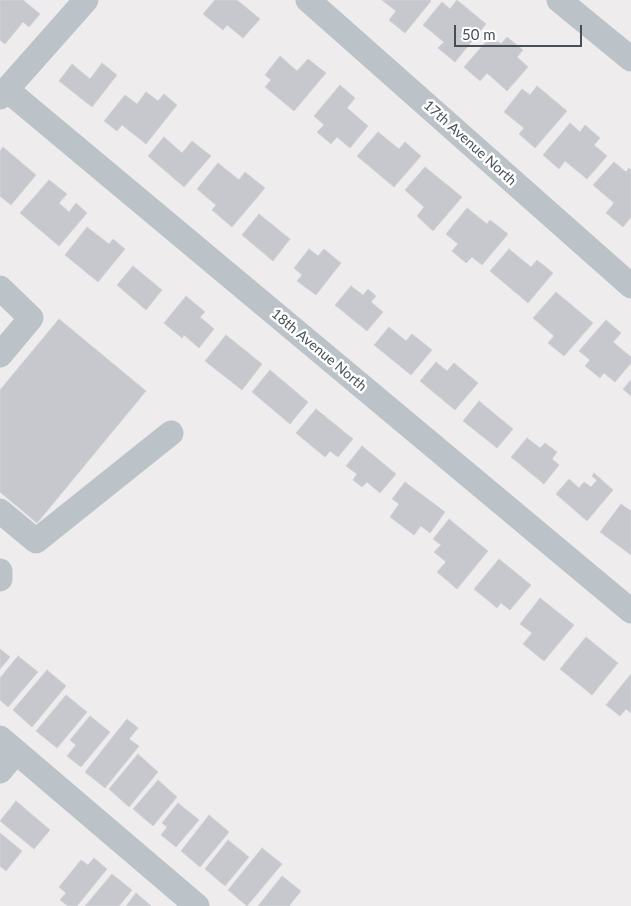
<!DOCTYPE html>
<style>
body{margin:0}
#map{position:relative;width:631px;height:906px;overflow:hidden;background:#eeecec;font-family:Lato,sans-serif}
canvas{display:block}
.scale{position:absolute;left:454px;top:25px;width:128px;height:22px;box-sizing:border-box;border:2px solid #464f56;border-top:0;padding-left:6px;font-size:15px;line-height:18px;white-space:nowrap;color:#464f56;-webkit-text-stroke:4px #fff;paint-order:stroke}
</style>
<div id="map">
<canvas width="631" height="906"></canvas>
<div class="scale">50 m</div>
</div>
<script>
const context = document.querySelector('canvas').getContext('2d');
context.lineJoin = 'round';
function paint(path, color) {
  context.fillStyle = color;
  context.fill(path, 'evenodd');
}
function poly(rows) {
  const path = new Path2D();
  for (const r of rows) {
    path.moveTo(r[0], r[1]);
    for (let i = 2; i < r.length; i += 2) path.lineTo(r[i], r[i + 1]);
  }
  return path;
}
function strokePath(path, color, width, dash) {
  context.strokeStyle = color;
  context.lineWidth = width;
  context.lineCap = dash ? 'butt' : 'round';
  context.setLineDash(dash || []);
  context.stroke(path);
}
function label(font, color, halo, rows, align = 'center') {
  context.font = font + ' Lato,sans-serif';
  context.lineWidth = 5;
  context.setLineDash([]);
  context.textBaseline = 'middle';
  context.strokeStyle = halo;
  context.fillStyle = color;
  for (const [text, x, y, turn = 0] of rows) {
    context.save();
    context.translate(x, y);
    context.rotate((+turn || 0) * Math.PI / 180);
    context.textAlign = isNaN(turn) ? turn : align;
    if (halo) context.strokeText(text, 0, 0);
    context.fillText(text, 0, 0);
    context.restore();
  }
}
const building = poly([
 [0,0,23,0,40,14,29,27,23,22,5,44,0,40,0,0],
 [215,0,237,0,260,19,243,38,227,25,223,30,203,14,215,0],
 [382,0,430,0,431,1,405,33,389,20,396,11,382,0],
 [457,0,486,24,455,62,438,48,444,42,423,25,442,2,450,9,457,0],
 [491,36,501,44,507,37,523,50,517,57,528,67,507,91,487,73,480,81,464,67,491,36],
 [280,56,297,71,308,59,326,73,294,111,265,87,271,80,265,75,280,56],
 [102,63,117,75,92,107,59,81,72,64,90,79,102,63],
 [340,85,355,98,347,108,368,126,350,148,337,137,331,144,317,132,324,125,314,116,340,85],
 [537,86,567,111,535,148,519,134,524,128,504,112,522,89,530,95,537,86],
 [146,92,158,101,164,94,177,105,146,144,122,125,117,131,104,121,125,95,137,104,146,92],
 [570,123,580,132,585,125,600,138,594,145,607,156,587,179,565,161,559,169,543,155,570,123],
 [378,132,399,149,405,142,421,156,394,187,357,156,378,132],
 [164,137,182,153,192,141,211,156,184,187,148,156,164,137],
 [3,147,36,175,11,205,0,196,0,151,3,147],
 [614,162,626,172,629,168,631,170,631,217,623,227,606,213,614,203,593,185,614,162],
 [218,163,239,180,245,172,265,188,232,227,212,210,216,205,197,189,218,163],
 [425,167,462,197,433,231,417,216,424,207,405,190,425,167],
 [49,180,67,194,59,203,69,212,76,203,87,213,59,246,20,213,49,180],
 [467,208,487,224,490,220,508,234,482,265,472,257,466,263,452,251,458,244,446,234,467,208],
 [259,214,290,239,273,261,242,235,259,214],
 [87,227,109,244,113,239,125,249,98,282,65,255,87,227],
 [309,249,318,256,324,249,341,263,316,295,297,281,302,275,294,268,309,249],
 [509,249,531,267,537,260,553,273,528,303,490,271,509,249],
 [133,266,162,290,146,310,117,285,133,266],
 [351,286,363,295,368,289,376,296,371,302,383,312,367,331,335,305,351,286],
 [556,292,593,323,564,356,548,343,554,336,533,318,556,292],
 [186,296,205,312,200,317,214,329,199,348,184,335,182,338,164,323,186,296],
 [59,319,146,391,37,523,0,492,0,390,59,319],
 [606,320,621,333,613,342,631,357,631,363,615,382,604,373,600,378,585,366,590,360,579,351,606,320],
 [389,327,406,341,412,334,432,350,411,375,374,345,389,327],
 [226,335,262,364,242,390,205,361,226,335],
 [436,362,447,371,454,363,478,383,455,410,420,381,436,362],
 [270,370,308,402,290,424,252,392,270,370],
 [631,380,631,396,623,389,631,380],
 [479,401,513,429,497,448,463,421,479,401],
 [316,409,353,439,338,457,330,451,325,457,296,433,316,409],
 [527,438,540,448,545,443,557,452,552,459,559,465,544,484,511,457,527,438],
 [362,446,396,474,380,493,367,482,362,487,353,480,357,474,346,466,362,446],
 [594,473,613,490,587,521,556,494,569,479,579,488,584,482,591,487,597,480,592,476,594,473],
 [405,482,445,512,430,533,421,526,414,535,390,517,399,504,392,499,405,482],
 [621,504,631,511,631,555,600,532,621,504],
 [449,519,488,551,457,589,437,572,446,562,434,552,441,545,433,539,449,519],
 [499,559,531,585,510,610,501,603,497,608,474,589,499,559],
 [540,598,574,625,544,661,523,644,532,633,520,624,540,598],
 [586,637,618,663,592,695,560,669,586,637],
 [0,649,10,657,0,669,0,649],
 [18,656,38,672,8,707,0,700,0,678,18,656],
 [47,670,66,686,32,727,13,710,47,670],
 [631,674,631,713,626,709,620,716,606,705,631,674],
 [66,695,87,712,57,748,36,731,66,695],
 [90,716,110,732,81,767,67,756,76,745,70,740,90,716],
 [127,719,138,728,129,739,139,746,105,788,85,772,127,719],
 [138,754,158,772,129,807,109,789,138,754],
 [158,780,177,797,153,826,133,809,158,780],
 [16,801,50,830,34,849,0,821,16,801],
 [178,803,199,820,176,847,161,835,167,827,162,823,178,803],
 [209,815,229,832,200,867,181,851,209,815],
 [0,833,22,851,6,871,0,866,0,833],
 [228,840,249,857,225,886,205,869,228,840],
 [262,848,282,864,247,906,228,890,262,848],
 [94,858,107,869,77,906,68,906,60,900,66,893,59,887,81,860,88,865,94,858],
 [112,874,132,890,119,906,85,906,112,874],
 [282,876,301,891,289,906,258,906,282,876],
 [136,893,151,906,126,906,136,893]
]);
const minor = poly([
 [308,0,631,286],
 [559,0,631,59],
 [6,89,631,611],
 [0,97,86,0],
 [0,288,31,318,0,355],
 [0,511,36,541,171,433],
 [0,571,0,579],
 [0,738,197,906],
 [0,771,15,753]
]);
const streetNames = [
 ["17th Avenue North",470,143,42],
 ["18th Avenue North",319,350,40]
];
paint(building, '#c7c8ce');
strokePath(building, '#d0d2d7', 1);
strokePath(minor, '#bbc3c9', 25);
label('14px', '#464f56', '#fff', streetNames);
</script>
